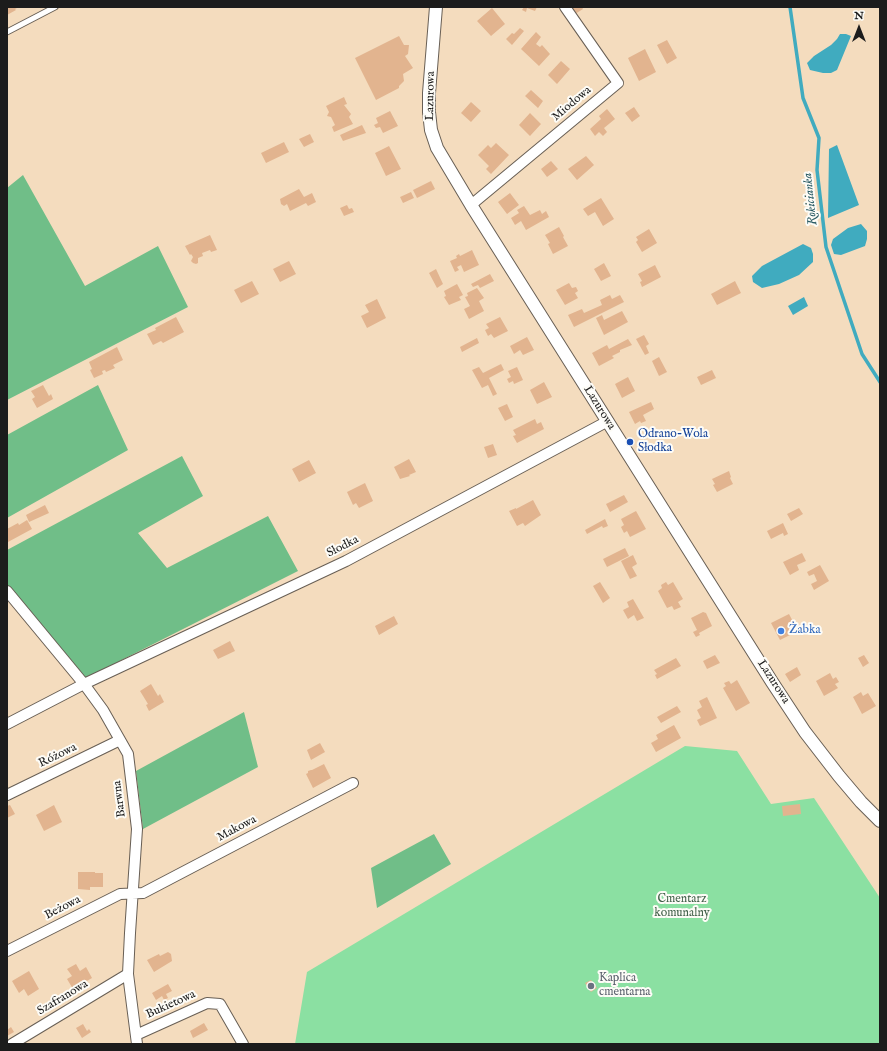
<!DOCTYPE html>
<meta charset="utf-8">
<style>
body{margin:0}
#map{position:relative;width:887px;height:1051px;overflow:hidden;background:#f4dcbe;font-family:"IM FELL English",serif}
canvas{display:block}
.frame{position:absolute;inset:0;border:8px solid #1c1c1c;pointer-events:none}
.north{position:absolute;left:839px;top:8px;width:40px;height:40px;-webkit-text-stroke:3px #fdfcf7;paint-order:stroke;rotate:0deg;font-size:11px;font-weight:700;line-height:16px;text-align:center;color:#1c1c1c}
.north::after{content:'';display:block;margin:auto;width:14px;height:18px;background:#1c1c1c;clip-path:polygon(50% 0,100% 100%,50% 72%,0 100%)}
</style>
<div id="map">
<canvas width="887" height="1051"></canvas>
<div class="frame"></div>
<div class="north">N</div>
</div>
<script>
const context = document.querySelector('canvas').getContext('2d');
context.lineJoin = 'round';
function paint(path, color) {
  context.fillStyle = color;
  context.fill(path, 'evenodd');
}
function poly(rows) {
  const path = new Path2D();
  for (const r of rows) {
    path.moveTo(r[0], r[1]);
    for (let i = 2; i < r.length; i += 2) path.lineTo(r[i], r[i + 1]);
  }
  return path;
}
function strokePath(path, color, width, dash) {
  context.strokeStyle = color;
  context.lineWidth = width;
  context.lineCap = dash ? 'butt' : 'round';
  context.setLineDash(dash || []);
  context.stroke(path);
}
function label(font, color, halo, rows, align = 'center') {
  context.font = font + ' "IM FELL English",serif';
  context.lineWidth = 4;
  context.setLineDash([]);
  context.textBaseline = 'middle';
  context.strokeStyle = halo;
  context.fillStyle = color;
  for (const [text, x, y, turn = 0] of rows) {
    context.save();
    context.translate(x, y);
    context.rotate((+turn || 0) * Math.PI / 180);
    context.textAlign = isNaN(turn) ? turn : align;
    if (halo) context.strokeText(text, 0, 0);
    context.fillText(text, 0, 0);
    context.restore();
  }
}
const green = poly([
 [685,746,737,751,771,804,814,798,880,898,880,1044,295,1044,307,972]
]);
const forest = poly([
 [23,175,85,286,158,246,188,307,7,400,7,188],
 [98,385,128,450,7,518,7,435],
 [182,456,203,496,138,533,167,568,268,516,298,571,86,678,7,585,7,550],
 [244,712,258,767,143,829,136,771],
 [434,834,451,864,377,908,371,868]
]);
const water = poly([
 [840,34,846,34,851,36,837,70,831,73,823,73,810,70,807,63,814,56,831,45,837,39],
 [837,145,859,205,828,218,829,149],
 [861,224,867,231,867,239,865,246,841,255,834,254,831,245,833,239,848,228],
 [803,244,811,248,813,254,813,262,799,275,779,284,762,288,753,282,752,276,762,266],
 [804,297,808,306,793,315,788,306]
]);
const stream = poly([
 [790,7,803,98,819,138,817,170,826,247,862,354,880,382]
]);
const building = poly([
 [7,7,19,7,15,9,16,10,7,15],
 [524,7,537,7,535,11,527,8,526,12,522,10],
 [571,7,582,7,583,9,575,14],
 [492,8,505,24,491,36,477,21],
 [520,28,524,31,512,45,506,39,512,33,514,34],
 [536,32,541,37,536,44,540,47,542,45,550,54,539,66,521,49],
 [399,36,404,45,409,45,408,54,405,56,413,68,403,74,404,81,399,86,399,88,376,100,355,58],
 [667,40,677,58,667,64,657,45],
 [645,49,656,72,639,81,628,58],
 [561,61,570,69,557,84,548,75],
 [531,90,543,101,538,108,525,96],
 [344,97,347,104,344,105,351,114,349,117,353,124,334,132,332,127,335,125,331,117,327,116,329,112,326,106],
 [471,102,481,111,471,122,461,113],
 [634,107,640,116,632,122,625,113],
 [607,109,615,119,604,128,607,132,603,136,599,132,595,136,590,129,601,119,599,116],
 [390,111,398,126,383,133,380,127,376,128,374,125,378,123,376,118],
 [530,113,541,124,530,136,519,125],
 [362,125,366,133,343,141,340,135],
 [310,134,314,142,304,147,299,139],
 [284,142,289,152,266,163,261,153],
 [496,143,509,155,491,174,486,169,489,166,478,155,488,145,491,148],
 [389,146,401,169,386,176,375,153],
 [586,156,594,165,577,180,568,169],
 [551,161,558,169,547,177,541,169],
 [431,181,435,189,417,198,413,190],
 [299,189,304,197,312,193,316,202,308,206,306,203,290,211,287,204,284,206,281,204,280,199],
 [411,192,414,198,403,203,400,197],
 [510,193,519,205,507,214,498,202],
 [601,198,614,219,603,226,595,212,588,216,583,209],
 [347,205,349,209,352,208,354,212,344,216,340,208],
 [524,206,530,215,540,210,542,214,546,211,549,217,526,230,521,221,515,225,511,218,519,213,517,210],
 [559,227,564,236,563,237,568,246,553,254,548,244,550,243,545,235],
 [649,229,657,243,642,252,636,242,638,240,636,237],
 [210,235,217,250,211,252,210,250,202,253,203,256,198,258,198,263,196,264,193,263,191,261,193,257,191,254,190,255,185,246],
 [472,250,479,265,464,272,461,265,457,267,459,270,455,272,450,261,457,258,456,256,459,254,460,256],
 [289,261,296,274,280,282,273,269],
 [604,263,611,276,601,281,594,269],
 [655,265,661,277,642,287,640,282,642,281,638,274],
 [436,269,443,284,437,288,429,273],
 [490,274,494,281,480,288,478,285,473,287,471,284],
 [252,281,259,294,241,303,234,290],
 [735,281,741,293,717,305,711,294],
 [569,283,572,288,576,287,578,291,575,293,578,298,565,305,556,290],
 [457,284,463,295,459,297,461,300,449,305,444,297,446,296,444,291],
 [477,288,484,298,479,301,484,311,469,319,464,309,470,306,465,297,468,296,467,293],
 [610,295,612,299,620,295,624,302,574,327,568,315,582,309,584,313,602,305,600,300],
 [377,299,386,318,367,328,361,316,369,312,365,305],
 [622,311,628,322,604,335,596,318,602,315,604,320],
 [176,317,184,332,163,343,161,341,153,345,147,334,156,330,155,328],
 [500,317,508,331,494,338,491,334,488,336,485,330,489,328,486,324],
 [644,335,649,344,646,346,649,353,645,355,636,339],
 [527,337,534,350,523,355,520,350,514,354,510,346],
 [477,338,479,343,462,352,460,347],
 [628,339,632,345,620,350,620,352,612,356,614,358,599,366,592,353,607,345,609,349],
 [117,347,123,360,113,365,115,368,106,372,105,370,102,371,103,374,94,378,90,370,92,369,89,362],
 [659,357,667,372,659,376,652,361],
 [501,364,504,370,489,378,497,394,493,396,488,385,482,388,472,370,479,367,483,373],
 [517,367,523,380,514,384,513,381,509,383,507,379,511,377,508,371],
 [712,370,716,378,701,385,697,377],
 [628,377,635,391,622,398,615,384],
 [544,382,552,397,537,404,530,390],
 [43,385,49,396,51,394,53,399,37,408,32,399,35,397,31,391],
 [651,402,654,409,643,415,646,421,641,423,640,421,635,424,629,412],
 [507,404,513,417,505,421,498,408],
 [535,419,537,424,541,422,544,429,517,443,513,436,516,435,513,430],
 [493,444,497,455,488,458,484,447],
 [409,459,416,472,409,475,410,476,400,479,394,467],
 [309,460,316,473,299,482,292,469],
 [729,471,731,477,730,478,733,484,717,492,713,485,715,484,712,479],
 [365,483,373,501,359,508,356,503,353,505,347,492],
 [624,495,628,502,610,512,606,504],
 [533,500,541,515,525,526,523,523,517,526,509,511,516,508,516,509],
 [45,505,49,513,29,522,26,515],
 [799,508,803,514,791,521,787,514],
 [636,511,646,529,630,537,627,531,624,533,621,527,624,525,621,519],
 [605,519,608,526,603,528,602,526,587,534,585,530],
 [27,520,32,529,8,542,7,539,7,529,18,523,19,525],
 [783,523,788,534,784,536,783,533,771,539,767,531],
 [625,548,629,556,607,567,603,559],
 [802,553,806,561,797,565,799,570,790,575,783,562],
 [633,555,637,564,632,567,637,576,630,579,621,561],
 [820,565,829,581,814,590,811,584,817,581,814,574,809,576,807,572],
 [600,582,610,598,603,603,593,586],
 [666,582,668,585,673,582,683,599,678,602,681,607,674,610,672,606,667,608,658,591,662,588,661,585],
 [633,599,644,618,637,621,634,615,628,619,623,610,629,607,627,602],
 [703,612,706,613,712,626,699,633,700,635,696,637,693,632,697,630,691,618],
 [789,614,798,631,780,640,771,623],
 [394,616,398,624,379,635,375,626],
 [230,641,235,651,218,659,213,650],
 [715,655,720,663,707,669,703,661],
 [864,655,869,663,863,667,858,658],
 [676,658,681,666,657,679,655,675,657,674,654,670],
 [797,667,801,675,790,682,785,674],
 [830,673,833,679,836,677,839,682,835,684,838,688,824,696,816,681],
 [737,680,750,703,736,711,723,688,726,686,724,683,729,681,731,684],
 [151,684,158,696,160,694,164,702,149,711,146,705,148,704,140,691],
 [861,692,863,696,868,693,876,706,862,714,853,697],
 [707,697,717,718,700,726,697,720,701,718,697,710,702,707,699,701],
 [677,706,681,712,661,723,657,717],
 [674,725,681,738,656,752,651,743,658,739,656,735],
 [320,743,325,752,311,760,307,750],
 [324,764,331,778,313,788,306,774,308,773,308,771,311,770,312,770],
 [800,804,801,814,783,816,782,806],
 [10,805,15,814,7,818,7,806],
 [54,805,62,822,44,831,36,815],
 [78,872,95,872,95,873,103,873,103,887,90,887,90,890,78,889],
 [168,952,171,954,172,961,154,972,147,960,159,954,160,956],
 [76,964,80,971,86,967,92,978,73,989,67,979,72,976,67,969],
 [29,971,39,989,28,996,24,989,19,993,12,981],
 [591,980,597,988,591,992,585,983],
 [168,984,172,991,166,994,168,998,164,1000,162,996,156,1000,152,993],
 [204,1023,208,1030,193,1038,190,1031],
 [83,1024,87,1031,89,1029,91,1032,82,1038,76,1028],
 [11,1027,14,1032,7,1036,7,1030]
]);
const service = poly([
 [7,32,55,7]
]);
const minor = poly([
 [471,205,618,83,565,7],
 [7,591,84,684,103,710,128,754,137,829,130,933,128,974,137,1044],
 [7,724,84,684,346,561,608,421],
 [7,795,120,740],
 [7,951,120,894,143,893,353,783],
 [136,1035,207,1003,220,1004,243,1044],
 [12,1044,128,974]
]);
const tertiary = poly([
 [436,7,429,93,429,112,431,130,437,148,471,205,772,682,805,732,839,776,861,802,880,821]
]);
const markers = [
 [630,442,4,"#1a4fb4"],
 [781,631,4,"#3f7fe0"],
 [591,986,4,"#6b7280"]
];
const streetNames = [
 ["Lazurowa",431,96,-89],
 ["Miodowa",572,104,-40],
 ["Lazurowa",599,408,58],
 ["Słodka",343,547,-27],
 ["Lazurowa",773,682,57],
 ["Różowa",58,756,-26],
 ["Barwna",120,799,-97],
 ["Makowa",237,829,-28],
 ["Beżowa",63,908,-27],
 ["Szafranowa",63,998,-31],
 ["Bukietowa",171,1005,-24]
];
const transitNames = [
 ["Odrano-Wola",638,435],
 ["Słodka",638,449]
];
const shopNames = [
 ["Żabka",789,631]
];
const parkNames = [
 ["Cmentarz",682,900],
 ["komunalny",682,914]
];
const worshipNames = [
 ["Kaplica",599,979],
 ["cmentarna",599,993]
];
const waterNames = [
 ["Rokicianka",811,199,-96]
];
paint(green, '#8be0a2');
paint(forest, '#70be88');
paint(water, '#40abbf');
strokePath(stream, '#40abbf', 3.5);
paint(building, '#e2b48f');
strokePath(service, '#685f55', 7);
strokePath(minor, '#685f55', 12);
strokePath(tertiary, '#685f55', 14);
strokePath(service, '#fff', 5);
strokePath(minor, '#fff', 10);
strokePath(tertiary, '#fff', 12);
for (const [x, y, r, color] of markers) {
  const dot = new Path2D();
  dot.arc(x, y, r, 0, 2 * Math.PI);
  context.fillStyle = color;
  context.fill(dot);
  strokePath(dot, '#fdfcf7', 1.5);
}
label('12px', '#1c1c1c', '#fdfcf7', streetNames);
label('12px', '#164399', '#fdfcf7', transitNames, 'left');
label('12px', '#366cbe', '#fdfcf7', shopNames, 'left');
label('12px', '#43614b', '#fdfcf7', parkNames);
label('12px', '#5b616d', '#fdfcf7', worshipNames, 'left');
label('italic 13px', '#2c5c65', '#fdfcf7', waterNames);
</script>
